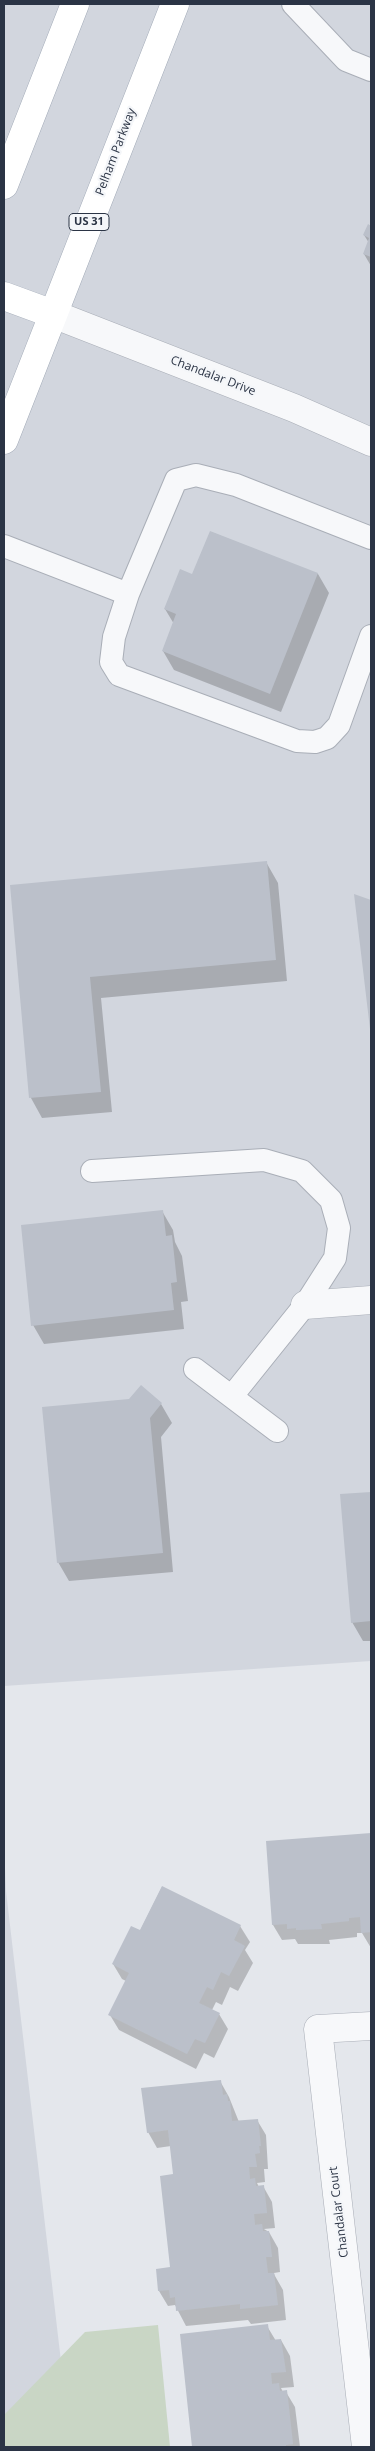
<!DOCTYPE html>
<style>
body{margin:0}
#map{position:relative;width:375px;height:2451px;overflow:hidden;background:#e4e7ec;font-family:"Open Sans",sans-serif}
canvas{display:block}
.frame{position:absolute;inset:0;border:5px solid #2b3445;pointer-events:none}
</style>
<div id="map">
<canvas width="375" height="2451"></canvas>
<div class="frame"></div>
</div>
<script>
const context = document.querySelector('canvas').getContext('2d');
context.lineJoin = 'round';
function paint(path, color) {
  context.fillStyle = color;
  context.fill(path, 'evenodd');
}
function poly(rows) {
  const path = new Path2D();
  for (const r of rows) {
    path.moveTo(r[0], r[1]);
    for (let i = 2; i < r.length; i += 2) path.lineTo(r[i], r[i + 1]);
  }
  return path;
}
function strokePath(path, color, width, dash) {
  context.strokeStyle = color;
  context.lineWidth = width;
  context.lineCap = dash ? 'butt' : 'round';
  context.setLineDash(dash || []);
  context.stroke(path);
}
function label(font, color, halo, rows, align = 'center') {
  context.font = font + ' "Open Sans",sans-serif';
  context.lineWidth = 4.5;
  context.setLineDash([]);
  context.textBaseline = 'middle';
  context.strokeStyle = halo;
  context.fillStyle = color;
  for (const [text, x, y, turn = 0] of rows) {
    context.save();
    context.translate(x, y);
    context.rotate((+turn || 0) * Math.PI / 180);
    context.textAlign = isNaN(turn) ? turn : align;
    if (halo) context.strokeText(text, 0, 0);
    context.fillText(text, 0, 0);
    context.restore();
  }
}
const built = poly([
 [4,4,371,4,371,1661,4,1686],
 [4,1845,6,1891,71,2447,4,2447]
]);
const green = poly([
 [158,2325,170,2447,4,2447,4,2415,85,2332]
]);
const shadow = poly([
 [368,226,371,227,371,266,364,254,369,243,364,235],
 [211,532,318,574,329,593,281,712,174,670,163,651,174,624,165,609,193,576],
 [266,862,278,883,287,981,101,998,112,1112,42,1118,31,1098,11,886],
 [356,896,371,901,371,1028],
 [162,1211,173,1230,175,1242,182,1256,188,1301,181,1302,184,1329,44,1344,33,1325],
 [161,1404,172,1423,161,1437,173,1572,69,1581,58,1562,43,1408],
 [371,1493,371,1641,363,1641,352,1622,342,1496],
 [371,1834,371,1948,362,1933,357,1933,357,1937,329,1940,330,1944,298,1944,295,1939,282,1940,273,1925,267,1842],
 [162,1887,240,1926,250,1942,245,1950,253,1963,238,1991,230,1987,222,2005,216,2002,212,2010,219,2014,228,2029,214,2058,204,2053,196,2069,119,2030,110,2015,126,1981,122,1979,113,1964,140,1931],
 [220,2081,229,2097,239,2122,257,2120,266,2135,268,2169,264,2169,265,2182,257,2183,259,2187,263,2186,272,2202,275,2228,264,2229,269,2232,278,2248,280,2272,274,2273,275,2276,283,2290,286,2320,251,2324,248,2320,186,2326,175,2305,168,2306,159,2291,171,2268,174,2175,171,2146,157,2148,148,2132],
 [267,2326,276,2341,281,2340,290,2356,294,2387,281,2388,283,2392,286,2392,295,2407,300,2447,193,2447,181,2335]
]);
const building = poly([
 [368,224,371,226,371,257,363,254,369,238,363,235],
 [210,531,318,573,270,694,162,651,176,614,164,609,180,569,192,574],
 [267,861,276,960,90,977,101,1092,29,1098,10,885],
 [354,894,371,900,371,1029,370,1029],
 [163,1210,166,1236,172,1235,177,1282,171,1283,174,1310,31,1326,21,1225],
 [141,1385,162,1403,150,1418,163,1553,57,1563,42,1407,129,1399],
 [371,1492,371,1621,351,1623,340,1494],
 [371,1833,371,1932,361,1933,360,1917,349,1918,349,1921,321,1924,322,1929,296,1930,296,1928,287,1929,287,1924,272,1925,266,1841],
 [162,1886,241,1925,234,1940,245,1946,229,1976,221,1972,213,1990,207,1987,199,2003,220,2013,205,2043,195,2039,187,2054,108,2015,129,1973,112,1964,131,1926,140,1930],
 [221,2080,223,2095,227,2094,228,2101,230,2101,232,2121,258,2119,261,2146,259,2146,260,2153,255,2154,257,2167,249,2167,250,2179,255,2178,256,2186,264,2185,267,2213,254,2214,255,2225,262,2224,263,2231,269,2231,272,2257,266,2257,268,2273,274,2273,278,2305,240,2309,240,2304,176,2311,175,2297,170,2298,169,2290,158,2291,156,2269,170,2267,160,2176,173,2174,168,2130,147,2133,141,2088],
 [268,2324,270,2340,281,2339,286,2372,271,2373,272,2384,279,2383,280,2391,287,2390,293,2444,286,2445,286,2447,192,2447,180,2334]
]);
const lane = poly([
 [293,4,346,60,371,70],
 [371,538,236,485,196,475,176,480,128,594,114,637,111,662,119,675,297,741,315,742,327,738,339,725,371,636],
 [4,546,128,594],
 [92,1171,264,1160,302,1171,331,1200,339,1228,335,1258,305,1305,232,1396],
 [195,1369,277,1431]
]);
const street = poly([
 [53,314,294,408,371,442],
 [305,1305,371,1300],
 [366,2447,318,2029,371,2026]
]);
const primary = poly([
 [4,185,75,4],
 [4,296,53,314],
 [4,440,175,4]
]);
const shields = [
 [89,222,40]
];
const shieldNames = [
 ["US 31",89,222]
];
const streetNames = [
 ["Pelham Parkway",116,152,-69],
 ["Chandalar Drive",213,376,21],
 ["Chandalar Court",339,2212,-97]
];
paint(built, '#d2d6de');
paint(green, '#c9d6c5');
paint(shadow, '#0003');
paint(building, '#bbc0ca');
strokePath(lane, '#a9aeb7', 24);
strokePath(street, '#a9aeb7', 29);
strokePath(primary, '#a3abb8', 29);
strokePath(lane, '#f7f8fa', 22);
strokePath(street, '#f7f8fa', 28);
strokePath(primary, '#fff', 28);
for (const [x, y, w] of shields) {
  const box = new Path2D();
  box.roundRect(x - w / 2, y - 8.5, w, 17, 4);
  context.fillStyle = '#f4f6f9';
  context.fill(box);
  strokePath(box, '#2b3445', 1);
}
label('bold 11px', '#2b3445', null, shieldNames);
label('12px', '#2b3445', '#f4f6f9', streetNames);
</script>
